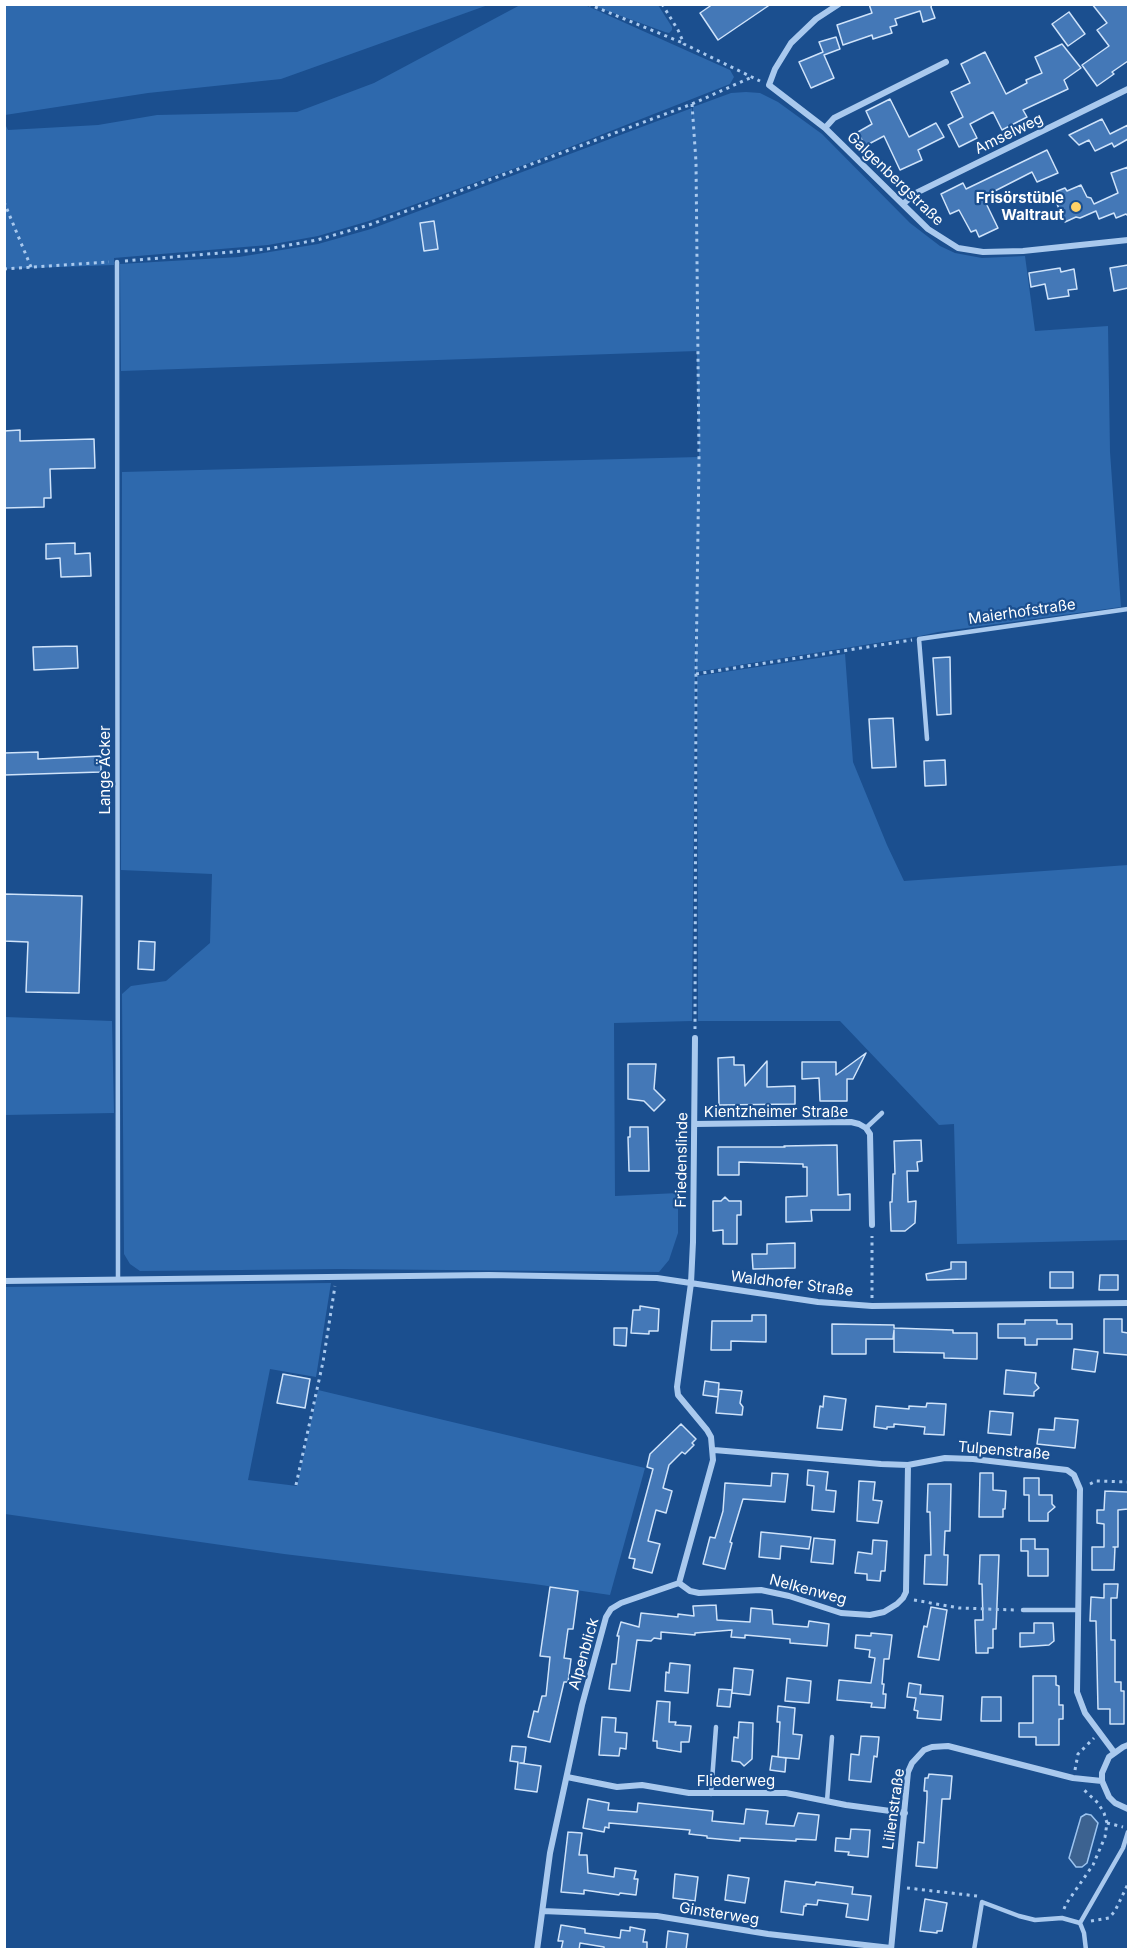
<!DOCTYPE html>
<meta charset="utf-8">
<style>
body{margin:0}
#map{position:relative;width:1133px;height:1954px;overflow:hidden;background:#1b4f8f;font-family:Inter,sans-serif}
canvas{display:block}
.frame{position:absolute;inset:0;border:6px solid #fff;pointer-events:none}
</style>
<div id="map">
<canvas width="1133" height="1954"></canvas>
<div class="frame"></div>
</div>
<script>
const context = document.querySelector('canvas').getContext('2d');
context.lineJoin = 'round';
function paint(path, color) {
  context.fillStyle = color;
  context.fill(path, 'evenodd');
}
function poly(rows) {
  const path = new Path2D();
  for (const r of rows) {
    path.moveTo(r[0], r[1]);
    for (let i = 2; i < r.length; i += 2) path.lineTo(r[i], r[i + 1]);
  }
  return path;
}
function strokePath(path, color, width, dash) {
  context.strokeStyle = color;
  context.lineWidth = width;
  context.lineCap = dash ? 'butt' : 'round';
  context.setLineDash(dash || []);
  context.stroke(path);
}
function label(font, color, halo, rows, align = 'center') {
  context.font = font + ' Inter,sans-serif';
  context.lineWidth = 4.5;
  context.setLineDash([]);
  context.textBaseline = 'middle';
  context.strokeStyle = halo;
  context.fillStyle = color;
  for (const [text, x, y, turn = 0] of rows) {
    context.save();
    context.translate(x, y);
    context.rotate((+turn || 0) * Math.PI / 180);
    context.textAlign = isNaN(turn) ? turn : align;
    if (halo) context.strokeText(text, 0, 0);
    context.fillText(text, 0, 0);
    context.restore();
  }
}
const green = poly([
 [5,4,488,4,488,5,281,79,148,93,5,115],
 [522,4,585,5,730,70,734,77,730,84,532,162,369,221,318,236,268,245,114,258,114,265,5,269,5,124,8,130,98,125,157,115,297,112,374,83],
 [591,5,658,5,672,27,672,30,669,33,665,32],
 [746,92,760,93,778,102,822,134,910,223,940,246,955,253,982,258,1025,256,1035,331,1108,326,1110,452,1121,607,938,632,920,636,696,672,696,593,692,1021,614,1023,615,1196,678,1193,678,1233,669,1260,659,1272,339,1269,140,1271,130,1264,124,1254,122,994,131,986,166,981,210,943,212,874,121,870,122,472,699,457,697,351,121,371,120,264,239,257,318,244,371,229,692,108,693,121,693,107,731,93],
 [845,654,853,762,887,845,904,881,1128,865,1128,1240,957,1244,954,1124,939,1125,840,1021,698,1021,697,676],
 [5,1017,112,1021,114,1113,5,1115],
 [331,1283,316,1377,270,1369,248,1480,297,1486,318,1390,645,1468,610,1595,534,1584,284,1554,5,1514,5,1287]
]);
const water = poly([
 [1086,1814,1091,1815,1098,1823,1087,1863,1082,1867,1076,1867,1069,1858,1081,1817,1086,1814]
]);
const building = poly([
 [713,4,771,4,718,40,700,13,713,4],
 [869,4,932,4,931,7,935,18,923,22,920,11,895,19,897,25,890,27,892,33,873,39,872,35,843,45,837,25,872,13,869,4],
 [1092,4,1128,4,1128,61,1112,72,1114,74,1097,86,1082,65,1109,46,1097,30,1107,23,1092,4],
 [1069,12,1085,34,1068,46,1052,24,1069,12],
 [836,37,840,49,824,55,834,78,811,88,799,62,823,52,819,42,836,37],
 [1062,44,1081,68,1064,80,1068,89,1023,110,1027,117,1002,130,993,112,970,124,977,138,959,147,948,125,963,117,951,92,970,83,961,64,985,52,1006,94,1027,83,1026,80,1042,73,1035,57,1062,44],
 [890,99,909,137,936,123,944,137,918,150,922,160,900,170,884,136,865,146,858,132,872,124,866,111,890,99],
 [1102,119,1110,134,1128,125,1128,139,1114,147,1112,143,1095,151,1089,140,1079,145,1069,135,1102,119],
 [1047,150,1058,173,1037,182,1032,172,983,197,998,228,979,237,976,230,971,232,959,210,950,214,941,194,963,183,966,189,1047,150],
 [1128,167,1128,216,1126,214,1116,218,1114,213,1099,219,1096,211,1080,218,1076,217,1065,222,1052,193,1065,188,1067,191,1081,185,1087,197,1091,198,1094,204,1118,193,1111,173,1128,167],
 [434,221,438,249,424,251,420,223,434,221],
 [1128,265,1128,288,1114,291,1110,268,1128,265],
 [1060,268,1061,272,1074,269,1077,289,1068,290,1069,296,1048,299,1045,284,1031,287,1029,273,1060,268],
 [20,430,20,441,94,439,95,468,50,469,51,498,44,498,44,507,4,508,4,431,20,430],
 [75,543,75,554,90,553,91,576,61,577,60,558,46,559,46,544,75,543],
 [77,646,78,668,34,670,33,647,77,646],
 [950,657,951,714,937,715,933,658,950,657],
 [893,718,896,767,872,768,869,719,893,718],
 [38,752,38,759,101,756,101,772,4,775,4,753,38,752],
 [945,760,946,785,925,786,924,761,945,760],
 [4,894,82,896,79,993,26,992,28,942,4,941,4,894],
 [139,941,155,942,154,970,138,969,139,941],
 [866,1053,853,1079,847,1079,847,1101,820,1101,819,1078,802,1079,802,1062,836,1062,836,1075,866,1053],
 [734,1057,734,1065,744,1065,745,1086,767,1061,767,1087,795,1086,795,1104,719,1105,718,1058,734,1057],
 [628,1064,656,1064,654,1089,665,1100,654,1111,644,1101,628,1099,628,1064],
 [630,1127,648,1127,649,1171,629,1171,628,1137,630,1137,630,1127],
 [921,1140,922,1161,917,1162,918,1171,907,1171,908,1202,916,1201,915,1223,905,1231,891,1231,890,1202,892,1202,893,1174,895,1174,894,1141,921,1140],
 [837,1145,838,1195,850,1194,850,1210,811,1210,812,1221,786,1222,786,1197,807,1196,807,1167,803,1167,803,1164,739,1162,739,1175,718,1175,718,1147,785,1147,784,1146,837,1145],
 [725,1197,729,1201,741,1201,741,1215,737,1215,737,1244,723,1244,723,1230,713,1231,713,1201,721,1201,725,1197],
 [795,1243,795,1268,753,1269,752,1254,767,1254,767,1244,795,1243],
 [951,1262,966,1262,966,1279,927,1280,926,1274,951,1269,951,1262],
 [1050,1272,1073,1272,1073,1288,1050,1288,1050,1272],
 [1100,1275,1118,1275,1118,1290,1099,1290,1100,1275],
 [640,1306,659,1309,658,1331,649,1331,649,1334,631,1333,633,1310,640,1310,640,1306],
 [752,1315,766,1315,766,1342,731,1341,731,1350,711,1350,712,1321,752,1321,752,1315],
 [1104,1319,1122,1319,1122,1332,1128,1333,1128,1355,1104,1353,1104,1319],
 [1025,1320,1057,1320,1057,1324,1072,1324,1072,1339,1037,1339,1037,1345,1025,1345,1025,1338,998,1338,998,1324,1025,1324,1025,1320],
 [832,1324,894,1325,894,1328,953,1330,953,1333,977,1333,977,1359,944,1358,944,1353,894,1352,894,1330,893,1339,866,1339,866,1354,832,1354,832,1324],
 [614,1328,627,1328,626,1346,614,1345,614,1328],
 [1074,1349,1098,1352,1095,1372,1072,1369,1074,1349],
 [1006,1370,1036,1373,1035,1383,1039,1388,1034,1392,1034,1396,1004,1394,1006,1370],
 [283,1374,310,1379,305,1408,277,1403,283,1374],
 [705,1381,719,1383,718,1397,703,1395,705,1381],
 [719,1389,742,1391,740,1403,743,1407,742,1415,716,1413,719,1389],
 [824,1396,846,1399,842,1430,817,1428,820,1406,823,1407,824,1396],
 [927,1403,946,1404,944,1435,924,1434,925,1427,894,1424,894,1427,887,1427,887,1429,874,1427,876,1406,909,1409,909,1406,926,1407,927,1403],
 [990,1411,1013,1413,1011,1435,988,1433,990,1411],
 [1055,1418,1078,1420,1075,1448,1037,1444,1039,1429,1054,1430,1055,1418],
 [681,1424,696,1439,692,1443,694,1445,685,1454,682,1452,669,1465,663,1488,672,1491,666,1513,656,1510,648,1541,660,1544,652,1573,633,1568,635,1559,629,1558,653,1469,647,1467,650,1454,681,1424],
 [808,1470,828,1472,826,1490,836,1491,834,1512,812,1510,814,1486,807,1485,808,1470],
 [772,1473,788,1474,785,1502,743,1499,730,1542,732,1543,725,1569,703,1564,710,1537,715,1538,723,1511,725,1483,771,1486,772,1473],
 [980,1473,993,1473,993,1490,1006,1491,1005,1509,1003,1509,1003,1517,979,1517,980,1473],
 [1024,1478,1039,1478,1039,1495,1052,1495,1052,1504,1055,1507,1048,1513,1048,1521,1029,1521,1029,1495,1024,1495,1024,1478],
 [859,1481,875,1482,873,1500,882,1501,878,1523,857,1521,859,1481],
 [928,1484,951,1484,950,1531,945,1531,944,1555,948,1555,947,1585,924,1584,925,1555,931,1555,930,1512,927,1512,928,1484],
 [1105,1491,1128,1492,1128,1509,1118,1510,1118,1547,1113,1547,1115,1547,1114,1570,1092,1570,1092,1547,1104,1547,1104,1524,1097,1523,1097,1510,1104,1510,1105,1491],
 [761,1532,811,1537,809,1549,781,1546,780,1559,759,1557,761,1532],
 [814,1538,835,1540,833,1564,811,1562,814,1538],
 [1021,1539,1035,1539,1035,1549,1048,1549,1048,1576,1028,1576,1028,1551,1021,1551,1021,1539],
 [873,1540,887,1541,885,1571,881,1571,880,1581,867,1580,867,1574,855,1573,858,1552,872,1554,873,1540],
 [980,1555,999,1555,996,1629,993,1629,993,1648,988,1648,988,1653,976,1653,975,1620,983,1620,982,1584,979,1584,980,1555],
 [1104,1584,1118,1584,1117,1598,1111,1598,1111,1640,1115,1640,1115,1682,1121,1682,1121,1691,1124,1691,1124,1724,1110,1724,1110,1709,1098,1709,1096,1621,1090,1621,1091,1597,1104,1598,1104,1584],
 [550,1587,578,1591,573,1629,568,1629,564,1658,571,1659,568,1682,564,1682,550,1742,528,1737,534,1711,538,1712,542,1696,546,1696,550,1657,540,1656,550,1587],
 [716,1605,717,1620,750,1622,751,1608,772,1610,773,1624,808,1627,809,1621,829,1624,827,1646,790,1643,790,1639,745,1635,745,1638,731,1637,732,1630,695,1633,695,1635,661,1632,661,1639,654,1638,651,1641,637,1640,630,1691,609,1689,612,1664,616,1664,619,1636,617,1636,621,1622,639,1627,641,1613,678,1617,678,1614,694,1616,693,1606,716,1605],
 [931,1607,947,1610,939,1660,918,1657,924,1626,927,1627,931,1607],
 [1034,1623,1053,1623,1054,1641,1049,1645,1020,1647,1020,1633,1034,1633,1034,1623],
 [871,1633,892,1635,889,1659,884,1659,882,1684,884,1684,883,1694,886,1694,885,1708,871,1707,872,1703,837,1700,839,1680,871,1683,875,1658,869,1657,870,1650,855,1648,856,1635,871,1636,871,1633],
 [670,1663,690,1665,688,1693,665,1691,666,1672,669,1673,670,1663],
 [734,1668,753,1670,750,1695,732,1693,734,1668],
 [1033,1676,1056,1676,1056,1685,1059,1686,1059,1705,1063,1705,1063,1719,1059,1719,1059,1745,1036,1745,1036,1737,1019,1737,1019,1723,1033,1723,1033,1676],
 [787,1678,811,1681,809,1703,785,1701,787,1678],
 [909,1683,921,1685,920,1694,943,1696,941,1720,917,1718,918,1711,914,1710,916,1698,907,1697,909,1683],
 [719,1689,732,1690,730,1707,717,1706,719,1689],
 [982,1697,1001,1697,1001,1721,981,1721,982,1697],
 [657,1701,670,1702,669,1722,676,1722,675,1725,691,1726,689,1742,681,1742,681,1752,657,1748,657,1741,653,1741,657,1701],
 [778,1706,795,1708,793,1734,802,1735,799,1759,778,1757,780,1722,777,1722,778,1706],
 [602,1717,616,1718,615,1732,627,1733,626,1749,620,1748,619,1756,599,1755,602,1717],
 [739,1722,753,1723,752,1759,744,1766,740,1762,732,1761,734,1737,738,1738,739,1722],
 [861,1736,879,1737,877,1757,874,1756,871,1782,849,1780,851,1754,859,1755,861,1736],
 [512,1746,526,1747,524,1763,520,1763,541,1766,537,1792,515,1789,518,1762,510,1761,512,1746],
 [772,1756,786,1758,785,1772,770,1770,772,1756],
 [929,1774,952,1776,950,1799,942,1799,937,1868,916,1866,918,1842,924,1843,927,1798,927,1791,924,1791,925,1778,928,1778,929,1774],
 [588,1799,609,1803,608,1810,637,1812,638,1803,713,1811,712,1821,744,1824,746,1809,768,1811,766,1824,794,1826,798,1813,819,1815,816,1840,796,1839,796,1841,740,1838,740,1841,707,1838,707,1836,689,1834,690,1830,609,1823,609,1828,605,1827,604,1832,583,1828,588,1799],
 [851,1829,870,1830,868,1857,848,1855,849,1852,835,1851,836,1838,850,1839,851,1829],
 [568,1832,582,1833,579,1855,587,1855,588,1873,614,1877,615,1868,636,1871,634,1879,638,1879,636,1895,620,1893,619,1895,584,1890,584,1894,561,1892,568,1832],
 [675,1874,698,1877,695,1901,673,1898,675,1874],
 [728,1875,749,1878,745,1903,725,1900,728,1875],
 [785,1881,815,1885,816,1882,853,1887,852,1894,871,1896,868,1920,846,1917,848,1904,818,1900,817,1905,806,1904,806,1906,804,1906,803,1915,781,1912,785,1881],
 [925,1899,947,1903,942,1931,937,1931,937,1933,920,1931,925,1899],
 [561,1925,585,1929,585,1933,620,1938,621,1930,630,1931,630,1927,645,1930,643,1942,647,1942,647,1950,604,1950,604,1947,580,1943,579,1950,561,1950,563,1941,558,1941,561,1925],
 [668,1931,688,1934,686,1950,666,1950,668,1931]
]);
const path = poly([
 [588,4,683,43],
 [662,4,678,30,684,44,760,81],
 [692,104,696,162,699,458,696,674,695,1029],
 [4,202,31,267],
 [125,261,267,249,317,240,369,225,692,104,752,77],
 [4,269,109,262],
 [696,674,912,640],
 [872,1298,872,1236],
 [1090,1484,1096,1481,1128,1482],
 [296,1485,323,1362,335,1286],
 [914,1600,959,1608,1015,1610],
 [1075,1770,1078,1754,1094,1738],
 [1107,1823,1123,1827],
 [907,1888,977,1896],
 [1064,1909,1066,1904,1093,1865,1105,1837,1107,1823,1104,1813,1098,1803,1083,1789],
 [1091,1921,1109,1918,1115,1911,1128,1884]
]);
const lane = poly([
 [117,262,118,1279],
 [927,739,919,639,1128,609],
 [866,1128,882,1113],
 [1023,1610,1077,1610],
 [711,1794,716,1727],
 [827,1801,832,1737],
 [1080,1923,1123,1848,1128,1832],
 [974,1950,982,1902,1019,1916,1035,1920,1062,1918,1080,1923,1084,1933,1086,1950]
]);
const street = poly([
 [839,4,816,19,791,43,775,69,769,85,825,128,928,229,958,248,983,252,1023,251,1128,240],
 [825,128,834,118,946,62],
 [903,204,916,193,1128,89],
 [695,1124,851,1122,859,1124,866,1128,870,1134,872,1225],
 [4,1281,489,1275,657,1278,818,1302,872,1306,1128,1303],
 [714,1450,881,1464,908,1465,945,1458,973,1459,1067,1470,1074,1475,1080,1489,1077,1692,1085,1713,1114,1752],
 [679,1583,690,1591,699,1593,761,1590,789,1596,841,1613,870,1615,884,1612,897,1604,903,1598,906,1592,908,1465],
 [1128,1745,1123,1747,1109,1757,1102,1773,1102,1781,1109,1797,1115,1803,1128,1809],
 [567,1777,617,1787,642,1785,689,1793,786,1793,846,1805,905,1813],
 [543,1911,657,1916,768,1934,891,1948],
 [537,1950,550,1853,582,1705,606,1617,611,1609,621,1603,679,1583,713,1460,711,1437,707,1430,678,1395,677,1387,691,1283,693,1242,695,1038],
 [891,1950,908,1772,912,1763,924,1750,932,1747,948,1746,1073,1778,1102,1781]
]);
const markers = [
 [1076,207,6,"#ffd166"]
];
const streetNames = [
 ["Amselweg",1009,134,-26],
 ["Galgenbergstraße",895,179,44],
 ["Maierhofstraße",1022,612,-8],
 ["Lange Äcker",105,770,-90],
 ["Kientzheimer Straße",776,1112],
 ["Friedenslinde",682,1160,-89],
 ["Waldhofer Straße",792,1284,7],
 ["Tulpenstraße",1004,1451,5],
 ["Nelkenweg",808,1590,15],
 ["Alpenblick",584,1654,-74],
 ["Fliederweg",736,1781],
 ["Lilienstraße",894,1809,-82],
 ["Ginsterweg",719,1914,9]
];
const poiNames = [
 ["Frisörstüble",1064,198],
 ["Waltraut",1064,215]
];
paint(green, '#2e69ad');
paint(water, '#3c6290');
strokePath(water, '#9cc4f0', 1.5);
paint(building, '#4478b7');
strokePath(building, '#cfe3fa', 1.5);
strokePath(path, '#a9c9ee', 3, [3, 4.5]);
strokePath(lane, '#a9c9ee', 4.5);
strokePath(street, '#a9c9ee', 6);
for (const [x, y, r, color] of markers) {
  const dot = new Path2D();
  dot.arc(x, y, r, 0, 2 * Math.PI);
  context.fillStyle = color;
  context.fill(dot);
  strokePath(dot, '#1b4f8f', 2);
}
label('15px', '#fff', '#1b4f8f', streetNames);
label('bold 15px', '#fff', '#1b4f8f', poiNames, 'right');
</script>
